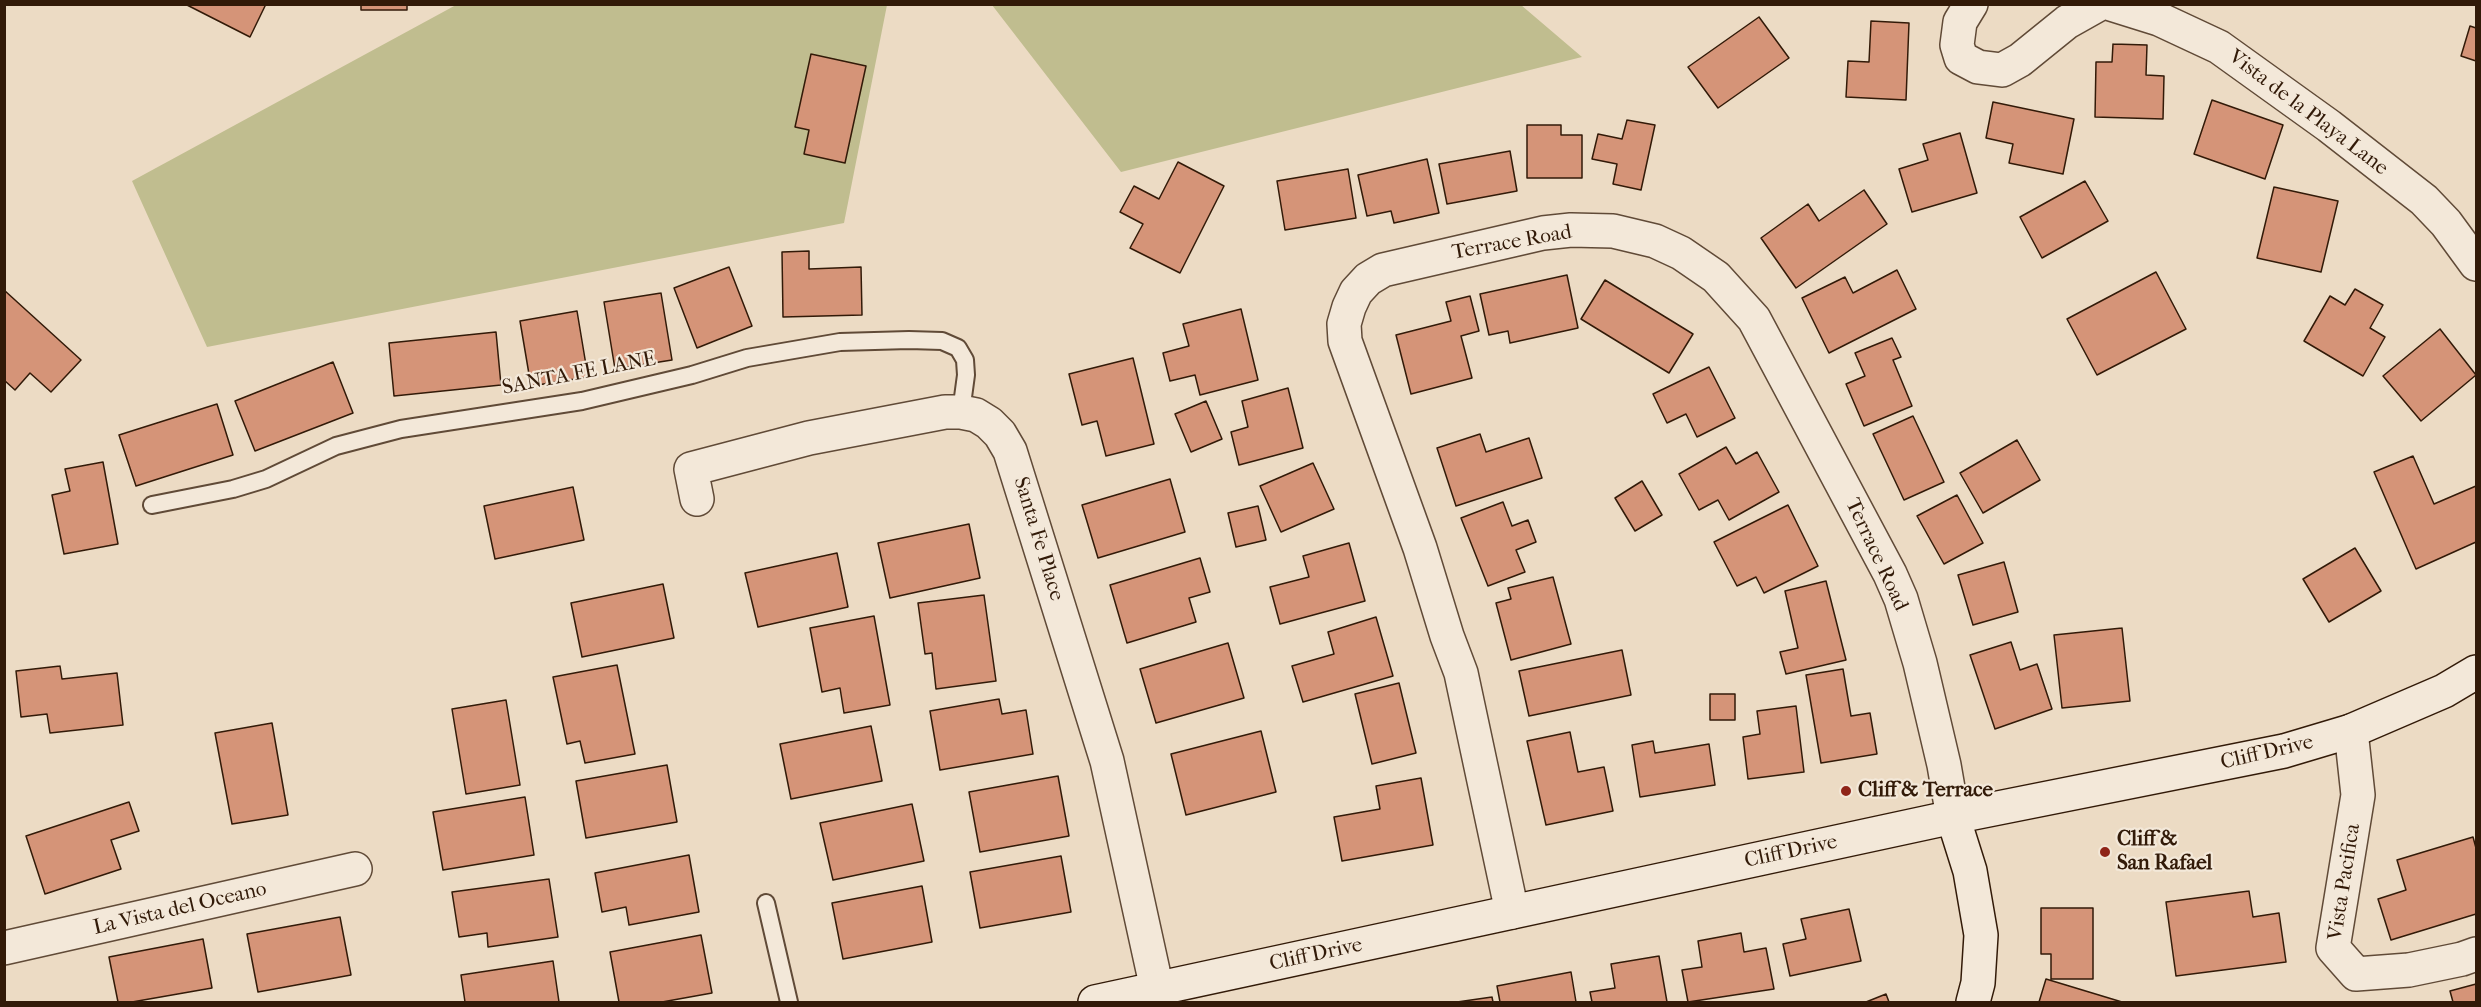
<!DOCTYPE html>
<style>
body{margin:0}
#map{position:relative;width:2481px;height:1007px;overflow:hidden;background:#ecdbc4;font-family:"IM FELL French Canon",serif}
canvas{display:block}
.frame{position:absolute;inset:0;border:6px solid #321a08;pointer-events:none}
</style>
<div id="map">
<canvas width="2481" height="1007"></canvas>
<div class="frame"></div>
</div>
<script>
const context = document.querySelector('canvas').getContext('2d');
context.lineJoin = 'round';
function paint(path, color) {
  context.fillStyle = color;
  context.fill(path, 'evenodd');
}
function poly(rows) {
  const path = new Path2D();
  for (const r of rows) {
    path.moveTo(r[0], r[1]);
    for (let i = 2; i < r.length; i += 2) path.lineTo(r[i], r[i + 1]);
  }
  return path;
}
function strokePath(path, color, width, dash) {
  context.strokeStyle = color;
  context.lineWidth = width;
  context.lineCap = dash ? 'butt' : 'round';
  context.setLineDash(dash || []);
  context.stroke(path);
}
function label(font, color, halo, rows, align = 'center') {
  context.font = font + ' "IM FELL French Canon",serif';
  context.lineWidth = 4.5;
  context.setLineDash([]);
  context.textBaseline = 'middle';
  context.strokeStyle = halo;
  context.fillStyle = color;
  for (const [text, x, y, turn = 0] of rows) {
    context.save();
    context.translate(x, y);
    context.rotate((+turn || 0) * Math.PI / 180);
    context.textAlign = isNaN(turn) ? turn : align;
    if (halo) context.strokeText(text, 0, 0);
    context.fillText(text, 0, 0);
    context.restore();
  }
}
const green = poly([
 [456,5,887,5,844,223,207,347,132,181],
 [980,5,1521,5,1582,57,1121,172,992,5]
]);
const building = poly([
 [185,4,266,4,250,37,185,4],
 [361,4,407,4,407,10,361,10,361,4],
 [1759,17,1789,58,1718,108,1688,67,1759,17],
 [1871,21,1909,23,1906,100,1846,97,1848,61,1869,62,1871,21],
 [2470,26,2476,28,2476,61,2461,56,2470,26],
 [2113,44,2147,45,2146,75,2164,76,2163,119,2095,117,2096,62,2112,62,2113,44],
 [811,54,866,66,845,163,804,154,809,130,795,127,811,54],
 [2212,100,2283,125,2265,179,2194,154,2212,100],
 [1993,102,2074,119,2063,174,2009,163,2013,144,1986,138,1993,102],
 [1627,120,1655,125,1641,190,1613,184,1617,164,1592,159,1598,134,1622,139,1627,120],
 [1527,125,1561,125,1561,135,1582,135,1582,178,1527,178,1527,125],
 [1960,133,1977,193,1912,212,1899,169,1928,160,1923,144,1960,133],
 [1510,151,1517,191,1447,204,1439,164,1510,151],
 [1427,159,1439,213,1394,223,1391,211,1367,216,1358,175,1427,159],
 [1178,162,1224,186,1180,273,1130,248,1143,224,1120,212,1134,186,1159,199,1178,162],
 [1348,169,1356,218,1285,230,1277,181,1348,169],
 [2085,181,2108,221,2042,258,2020,217,2085,181],
 [2274,187,2338,201,2321,272,2257,258,2274,187],
 [1864,190,1887,224,1796,288,1761,238,1808,204,1819,221,1864,190],
 [809,251,809,269,861,267,862,315,783,317,782,252,809,251],
 [729,267,752,326,697,348,674,288,729,267],
 [1897,270,1916,309,1829,353,1802,298,1845,277,1853,293,1897,270],
 [2156,272,2186,329,2097,375,2067,319,2156,272],
 [1567,275,1578,328,1510,343,1508,331,1489,335,1480,294,1567,275],
 [1605,280,1693,334,1669,373,1581,319,1605,280],
 [2355,289,2383,305,2370,328,2385,337,2363,376,2304,341,2330,296,2345,305,2355,289],
 [4,290,81,360,51,392,30,373,15,390,4,380,4,290],
 [661,293,672,360,615,369,604,302,661,293],
 [1470,296,1479,331,1461,336,1472,378,1411,394,1396,335,1451,321,1446,302,1470,296],
 [1241,309,1258,380,1200,395,1195,375,1170,381,1163,353,1189,346,1183,324,1241,309],
 [577,311,588,377,531,386,520,321,577,311],
 [2440,329,2476,375,2421,421,2383,376,2440,329],
 [496,332,501,385,394,396,389,343,496,332],
 [1892,338,1901,357,1893,360,1912,406,1864,426,1846,384,1865,376,1855,353,1892,338],
 [1133,358,1154,444,1106,456,1097,421,1082,425,1069,374,1133,358],
 [333,362,353,413,255,451,235,401,333,362],
 [1709,367,1735,418,1697,437,1686,414,1667,423,1653,394,1709,367],
 [1288,388,1303,448,1239,465,1231,432,1248,427,1242,401,1288,388],
 [1206,401,1222,439,1191,452,1175,414,1206,401],
 [217,404,233,455,136,486,119,435,217,404],
 [1913,416,1944,482,1904,500,1873,434,1913,416],
 [1480,434,1486,452,1529,438,1542,478,1456,506,1437,448,1480,434],
 [2017,440,2040,480,1983,513,1960,473,2017,440],
 [1726,447,1736,464,1757,452,1779,492,1729,520,1718,500,1699,510,1679,474,1726,447],
 [2413,456,2434,504,2476,486,2476,542,2416,569,2374,472,2413,456],
 [103,462,118,544,64,554,52,495,70,491,65,469,103,462],
 [1313,463,1334,509,1281,532,1260,486,1313,463],
 [1170,479,1185,532,1098,558,1082,505,1170,479],
 [1642,481,1662,515,1635,531,1615,498,1642,481],
 [573,487,584,540,495,559,484,506,573,487],
 [1957,495,1983,543,1944,564,1917,516,1957,495],
 [1503,502,1512,526,1528,520,1536,542,1516,550,1525,572,1488,586,1461,518,1503,502],
 [1788,505,1818,566,1764,593,1756,577,1737,586,1714,542,1788,505],
 [1258,506,1266,540,1236,547,1228,513,1258,506],
 [969,524,980,578,890,598,878,543,969,524],
 [1349,543,1365,601,1280,624,1270,587,1309,577,1303,556,1349,543],
 [2355,548,2381,591,2329,622,2303,579,2355,548],
 [837,553,848,607,758,627,745,573,837,553],
 [1200,558,1210,592,1189,598,1196,622,1127,643,1110,585,1200,558],
 [2004,562,2018,612,1973,625,1958,575,2004,562],
 [1553,577,1571,644,1511,660,1496,603,1511,599,1508,588,1553,577],
 [1826,581,1846,660,1786,674,1780,652,1798,648,1785,591,1826,581],
 [663,584,674,638,582,657,571,603,663,584],
 [984,595,996,681,936,689,932,653,925,654,918,603,984,595],
 [874,616,890,705,844,713,840,688,822,692,810,628,874,616],
 [1376,617,1393,676,1303,702,1292,666,1334,654,1328,632,1376,617],
 [2122,628,2130,701,2062,708,2054,635,2122,628],
 [2011,642,2020,670,2037,664,2052,709,1995,729,1970,655,2011,642],
 [1228,643,1244,698,1156,723,1140,669,1228,643],
 [1622,650,1631,695,1529,716,1519,671,1622,650],
 [617,665,635,754,585,763,580,741,567,744,553,677,617,665],
 [60,666,62,679,117,673,123,725,50,733,47,714,21,717,16,671,60,666],
 [1843,669,1851,716,1870,713,1877,754,1821,763,1806,675,1843,669],
 [1399,683,1416,753,1372,764,1355,694,1399,683],
 [1710,694,1735,694,1735,720,1710,720,1710,694],
 [999,699,1002,714,1026,710,1033,754,940,770,930,711,999,699],
 [506,700,520,785,466,794,452,709,506,700],
 [1796,706,1804,772,1748,779,1743,737,1760,734,1757,711,1796,706],
 [272,723,288,815,232,824,215,733,272,723],
 [871,726,882,781,791,799,780,744,871,726],
 [1261,731,1276,792,1186,815,1171,754,1261,731],
 [1570,732,1578,772,1604,767,1613,811,1546,825,1527,741,1570,732],
 [1653,741,1655,753,1709,744,1715,785,1640,797,1632,745,1653,741],
 [667,765,677,822,586,838,576,781,667,765],
 [1058,776,1069,836,980,852,969,792,1058,776],
 [1421,778,1433,845,1342,861,1334,817,1380,809,1376,786,1421,778],
 [525,797,534,855,443,870,433,812,525,797],
 [129,802,139,831,111,840,121,869,45,894,26,836,129,802],
 [912,804,924,861,833,880,820,823,912,804],
 [2473,837,2476,848,2476,914,2391,940,2378,899,2406,890,2397,860,2473,837],
 [689,855,699,912,629,925,626,907,602,912,595,873,689,855],
 [1061,856,1071,912,980,928,970,872,1061,856],
 [549,879,558,937,488,947,487,933,459,937,452,892,549,879],
 [922,886,932,942,843,959,832,903,922,886],
 [2249,891,2253,917,2279,913,2286,962,2176,976,2166,902,2249,891],
 [2041,908,2093,908,2093,979,2051,979,2051,954,2041,954,2041,908],
 [1849,909,1861,961,1790,976,1783,944,1806,939,1801,919,1849,909],
 [340,917,351,975,258,992,247,934,340,917],
 [1741,933,1744,952,1766,948,1774,989,1688,1002,1682,970,1702,967,1698,941,1741,933],
 [701,935,712,993,662,1002,619,1002,610,952,701,935],
 [203,939,212,988,132,1002,118,1002,109,957,203,939],
 [1659,956,1667,1002,1592,1002,1590,992,1615,988,1611,964,1659,956],
 [553,961,559,1002,465,1002,461,975,553,961],
 [1571,972,1576,1002,1500,1002,1497,986,1571,972],
 [2046,979,2122,1002,2039,1002,2046,979],
 [2476,984,2476,1002,2453,1002,2450,991,2476,984],
 [1886,994,1889,1002,1866,1002,1886,994],
 [1492,997,1493,1002,1457,1002,1492,997]
]);
const lane = poly([
 [152,505,233,489,266,479,336,446,401,429,582,401,692,375,747,358,840,342,909,340,942,341,958,348,965,360,966,375,961,412],
 [766,903,789,1002]
]);
const street = poly([
 [1971,4,1960,22,1957,45,1961,58,1978,67,2002,70,2020,60,2067,22,2099,4],
 [2111,4,2159,19,2219,47,2329,126,2424,200,2446,223,2476,264],
 [697,499,691,469,809,438,945,412,961,412,976,415,989,423,1000,434,1010,451,1107,761,1157,989],
 [2351,731,2358,795,2333,948,2356,974,2409,970,2462,959,2476,954],
 [1512,912,1461,673,1447,636,1420,548,1345,341,1344,324,1349,307,1356,292,1368,279,1383,270,1543,233,1571,230,1613,231,1655,241,1681,253,1716,277,1754,319,1890,574,1901,599,1920,663,1944,765,1953,817],
 [4,948,355,869]
]);
const secondary = poly([
 [1953,817,1970,871,1981,935,1978,983,1973,1002],
 [1095,1002,1953,817,2284,751,2351,731,2444,691,2476,672]
]);
const markers = [
 [1846,791,6,"#8f2418"],
 [2105,852,6,"#8f2418"]
];
const streetNames = [
 ["Vista de la Playa Lane",2308,113,37],
 ["Terrace Road",1512,243,-10],
 ["SANTA FE LANE",579,374,-11],
 ["Santa Fe Place",1038,539,73],
 ["Terrace Road",1876,555,65],
 ["Cliff Drive",2267,753,-13],
 ["Cliff Drive",1791,852,-12],
 ["Vista Pacifica",2345,882,-81],
 ["La Vista del Oceano",180,909,-13],
 ["Cliff Drive",1316,955,-12]
];
const poiNames = [
 ["Cliff & Terrace",1858,791],
 ["Cliff &",2117,840],
 ["San Rafael",2117,864]
];
paint(green, '#c0bd8f');
paint(building, '#d59478');
strokePath(building, '#321a08', 1.5);
strokePath(lane, '#604a37', 20);
strokePath(street, '#604a37', 36);
strokePath(secondary, '#321a08', 36);
strokePath(lane, '#f3e8d9', 16);
strokePath(street, '#f3e8d9', 33);
strokePath(secondary, '#f3e8d9', 33);
for (const [x, y, r, color] of markers) {
  const dot = new Path2D();
  dot.arc(x, y, r, 0, 2 * Math.PI);
  context.fillStyle = color;
  context.fill(dot);
  strokePath(dot, '#f3e8d9', 2);
}
label('21px', '#321a08', '#f3e8d9', streetNames);
label('bold 21px', '#321a08', '#f3e8d9', poiNames, 'left');
</script>
